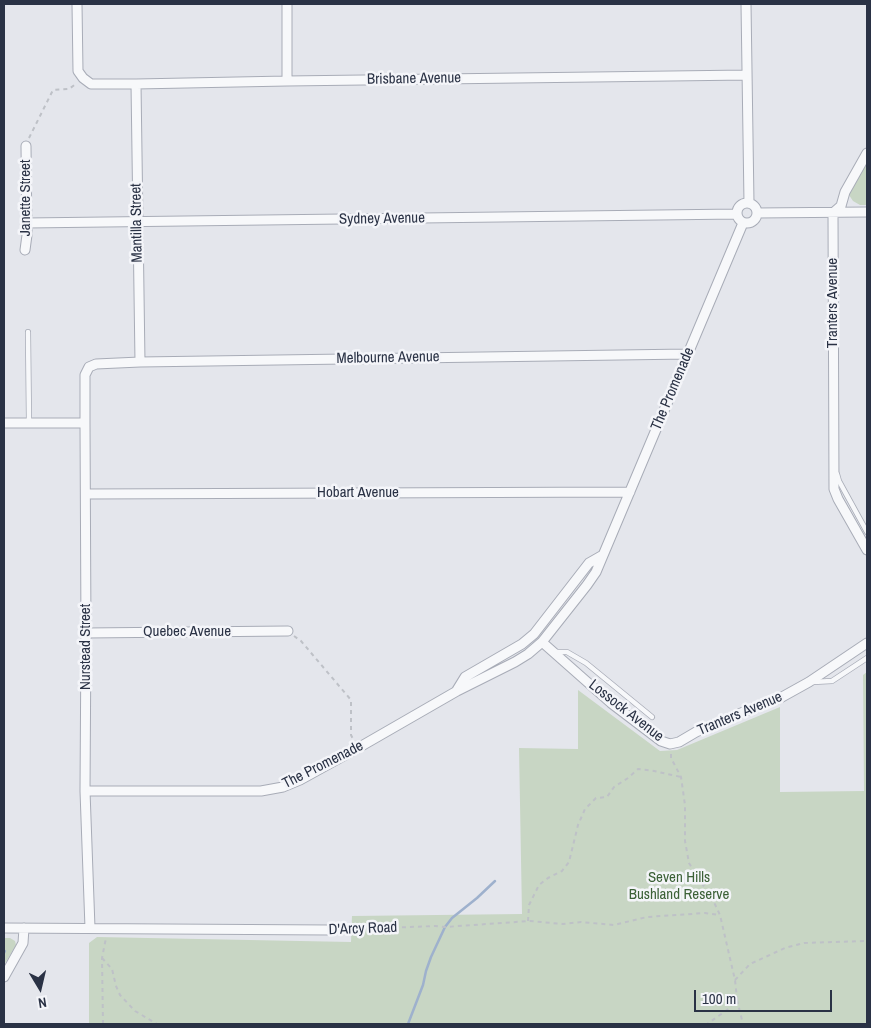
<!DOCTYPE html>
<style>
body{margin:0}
#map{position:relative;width:871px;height:1028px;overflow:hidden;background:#e4e6ec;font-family:"Archivo Narrow",sans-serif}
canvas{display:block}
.frame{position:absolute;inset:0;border:5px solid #2a3245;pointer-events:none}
.north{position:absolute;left:15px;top:963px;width:50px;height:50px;-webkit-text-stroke:4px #f4f5f9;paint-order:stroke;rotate:171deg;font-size:14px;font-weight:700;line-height:20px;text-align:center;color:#2a3245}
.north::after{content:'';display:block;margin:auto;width:18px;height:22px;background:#2a3245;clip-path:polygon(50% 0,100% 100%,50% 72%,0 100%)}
.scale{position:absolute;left:694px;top:990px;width:138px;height:22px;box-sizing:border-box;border:2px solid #2a3245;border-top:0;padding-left:6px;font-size:15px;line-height:18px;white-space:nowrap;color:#2a3245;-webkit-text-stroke:4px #f4f5f9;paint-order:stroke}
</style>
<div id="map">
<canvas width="871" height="1028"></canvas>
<div class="frame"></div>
<div class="north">N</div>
<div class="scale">100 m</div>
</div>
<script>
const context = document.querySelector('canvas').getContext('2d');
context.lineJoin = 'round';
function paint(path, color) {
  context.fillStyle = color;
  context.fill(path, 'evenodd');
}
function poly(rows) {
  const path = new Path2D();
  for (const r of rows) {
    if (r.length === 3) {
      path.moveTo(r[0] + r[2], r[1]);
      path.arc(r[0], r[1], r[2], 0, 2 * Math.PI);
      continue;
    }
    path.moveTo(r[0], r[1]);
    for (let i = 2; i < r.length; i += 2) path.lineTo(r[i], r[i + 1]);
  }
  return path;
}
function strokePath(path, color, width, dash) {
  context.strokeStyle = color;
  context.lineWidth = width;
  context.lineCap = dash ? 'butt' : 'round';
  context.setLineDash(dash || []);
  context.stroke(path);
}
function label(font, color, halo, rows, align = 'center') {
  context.font = font + ' "Archivo Narrow",sans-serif';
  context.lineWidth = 5;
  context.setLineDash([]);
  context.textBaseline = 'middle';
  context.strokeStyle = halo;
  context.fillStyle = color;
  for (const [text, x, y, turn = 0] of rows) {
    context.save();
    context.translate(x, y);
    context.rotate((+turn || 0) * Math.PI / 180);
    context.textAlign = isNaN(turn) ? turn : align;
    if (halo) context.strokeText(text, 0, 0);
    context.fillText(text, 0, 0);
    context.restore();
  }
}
const green = poly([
 [867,163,867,205,860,205,853,201,849,195,850,193],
 [867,672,867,1024,89,1024,89,943,97,937,351,942,352,916,522,914,519,748,578,749,578,690,660,751,677,750,780,707,780,792,864,791,863,675],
 [4,938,10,938,15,941,16,945,4,965]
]);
const stream = poly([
 [4,953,5,951],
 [408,1024,423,985,426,971,431,957,445,927,452,918,477,898,495,881]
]);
const path = poly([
 [29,138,53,90,69,89,77,83],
 [294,636,301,641,351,700,351,735,354,741],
 [671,754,671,758,681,777,685,805,685,841,689,863,698,878,711,896,720,915,735,980,737,999,727,1010,707,1024],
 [528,921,529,905,539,885,548,878,562,871,569,862,578,825,585,809,596,798,607,797,614,787,628,778,638,769,654,771,681,777],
 [338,930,435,926,445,927,530,921,563,924,581,922,614,925,647,917,705,913,720,915],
 [102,958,112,969,116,986,120,995,135,1011,157,1024,168,1024],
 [735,980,750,964,785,948,804,943,867,941],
 [737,1000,743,1024],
 [103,1024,102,958,106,938]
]);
const service = poly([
 [28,332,29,423],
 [837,474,839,481,867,532],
 [554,652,567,652,586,663,652,717],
 [813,682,832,681,867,658]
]);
const minor = poly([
 [77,4,78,71,83,78,91,84,136,84,287,81,747,75],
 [287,4,287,81],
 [746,4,749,203],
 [136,84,140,362],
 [867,153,845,192,841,206,833,213,834,489,838,499,867,550],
 [747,213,10],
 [757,213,867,212],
 [27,223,737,214],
 [25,250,27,235,26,146],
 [4,423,85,423],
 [86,494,630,492],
 [86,633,288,631],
 [542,642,611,703,661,741,670,744,679,742,696,732,753,708,782,697,809,682,867,643],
 [457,690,465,677,522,644,534,634,589,563,603,555],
 [85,791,261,791,283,787,300,780,358,748,457,691,515,662,528,654,542,642,587,585,596,572,743,223],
 [4,928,330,930],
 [90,928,85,791,86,633,85,423,85,375,89,367,96,364,140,362,688,354],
 [4,977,23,943,24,928]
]);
const streetNames = [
 ["Brisbane Avenue",414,79,-1],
 ["Janette Street",26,198,-90],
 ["Sydney Avenue",382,219,-1],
 ["Mantilla Street",137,223,-91],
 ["Tranters Avenue",833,303,-90],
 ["Melbourne Avenue",388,358,-1],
 ["The Promenade",673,389,-67],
 ["Hobart Avenue",358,493],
 ["Quebec Avenue",187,632],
 ["Nurstead Street",86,647,-90],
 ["Lossock Avenue",626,711,38],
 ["Tranters Avenue",740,714,-23],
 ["The Promenade",323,765,-27],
 ["D'Arcy Road",363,929,-2]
];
const parkNames = [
 ["Seven Hills",679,878],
 ["Bushland Reserve",679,895]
];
paint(green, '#c8d6c4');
strokePath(stream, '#9eb1cd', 2.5);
strokePath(service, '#a8acb7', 6);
strokePath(minor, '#a8acb7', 11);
strokePath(path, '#bec1c7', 2, [4, 4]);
strokePath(service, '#f7f8fa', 4.5);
strokePath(minor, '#f7f8fa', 9);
label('15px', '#2a3245', '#f4f5f9', streetNames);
label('15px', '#3c6137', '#f4f5f9', parkNames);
</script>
